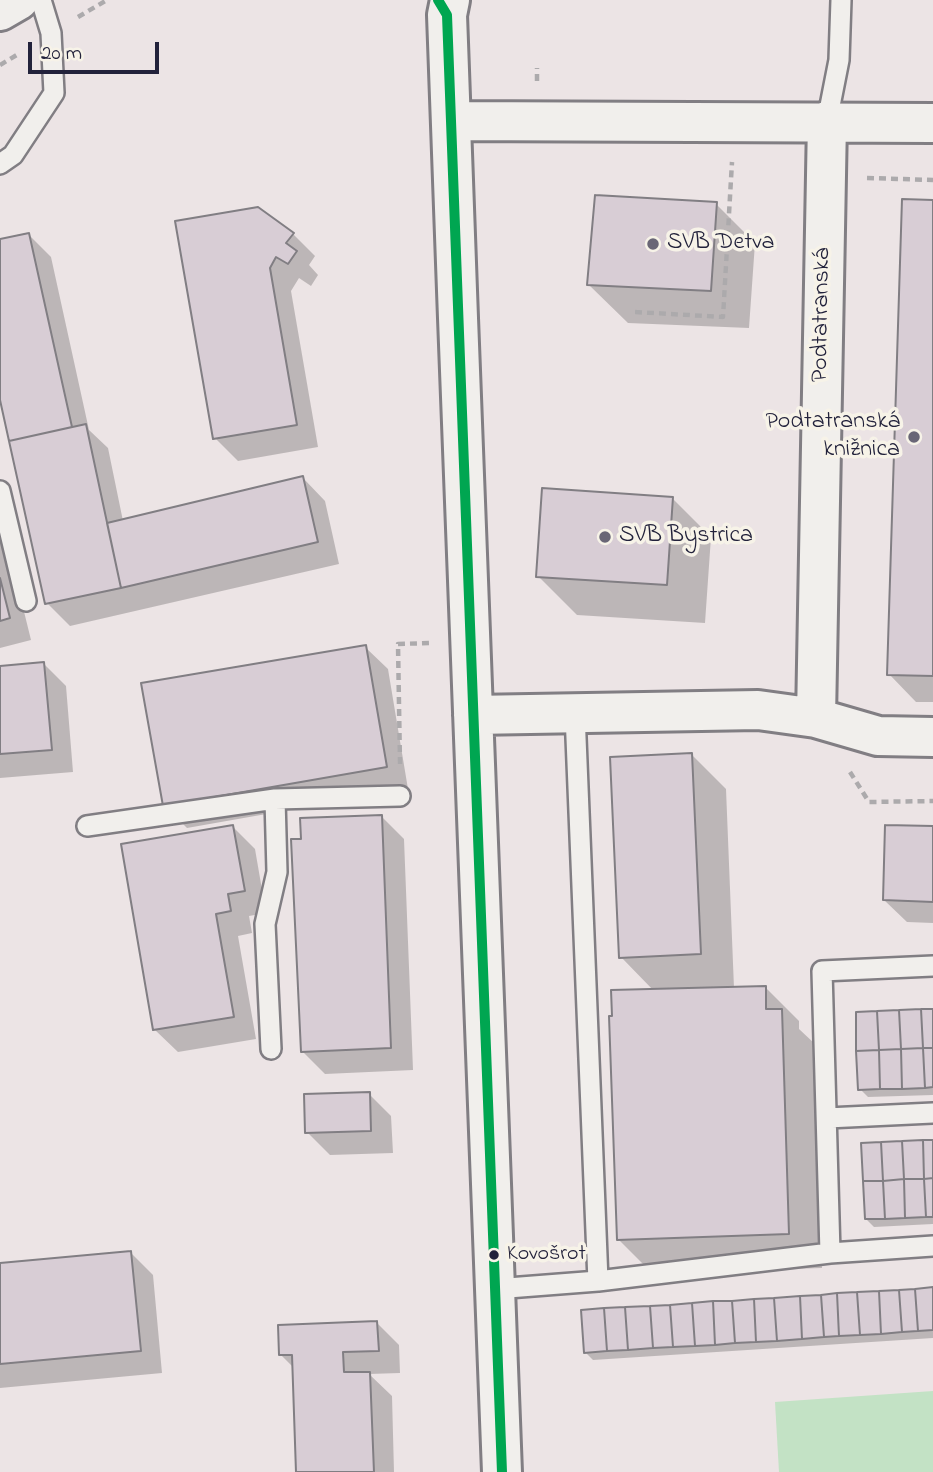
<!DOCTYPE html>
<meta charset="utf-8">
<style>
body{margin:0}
#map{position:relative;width:933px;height:1472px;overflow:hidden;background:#ece4e5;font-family:"Indie Flower",sans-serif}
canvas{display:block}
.scale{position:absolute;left:28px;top:42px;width:131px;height:32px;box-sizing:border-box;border:4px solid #22223b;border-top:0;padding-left:9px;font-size:21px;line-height:24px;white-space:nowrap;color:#22223b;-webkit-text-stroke:5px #f7f3e8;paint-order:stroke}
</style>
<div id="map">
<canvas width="933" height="1472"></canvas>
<div class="scale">20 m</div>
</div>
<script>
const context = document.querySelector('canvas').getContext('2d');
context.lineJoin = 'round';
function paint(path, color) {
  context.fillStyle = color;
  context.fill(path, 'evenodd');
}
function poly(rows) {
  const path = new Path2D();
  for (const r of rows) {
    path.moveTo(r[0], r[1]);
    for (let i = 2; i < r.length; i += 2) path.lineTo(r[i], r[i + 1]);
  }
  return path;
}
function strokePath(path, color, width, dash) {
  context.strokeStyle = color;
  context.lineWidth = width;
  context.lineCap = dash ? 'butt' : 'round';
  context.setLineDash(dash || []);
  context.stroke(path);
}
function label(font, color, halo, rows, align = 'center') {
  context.font = font + ' "Indie Flower",sans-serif';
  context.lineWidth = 7;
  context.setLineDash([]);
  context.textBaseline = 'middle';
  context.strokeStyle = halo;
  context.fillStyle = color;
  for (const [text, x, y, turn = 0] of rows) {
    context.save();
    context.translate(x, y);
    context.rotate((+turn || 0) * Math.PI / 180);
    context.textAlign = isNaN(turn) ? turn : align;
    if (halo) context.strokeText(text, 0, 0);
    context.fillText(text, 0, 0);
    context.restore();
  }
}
const green = poly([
 [933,1391,933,1472,779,1472,775,1402]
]);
const shadow = poly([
 [933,201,933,702,916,702,889,674],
 [716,204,755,243,749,328,628,323,589,285],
 [177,223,293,234,315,256,309,265,318,275,311,286,299,278,291,291,318,447,238,461,215,438],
 [29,235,51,257,89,430,108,448,123,521,303,478,325,501,339,564,70,626,47,603,0,394,0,241],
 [672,498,711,537,705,623,577,615,538,576],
 [0,514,31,640,0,648],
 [365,647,388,669,408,789,187,828,164,805],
 [44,664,66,686,73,772,0,778,0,668],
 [692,755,726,789,734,988,765,987,799,1021,799,1029,815,1044,822,1268,652,1273,618,1239,654,991,621,957],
 [381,816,404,839,413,1070,325,1074,302,1051,303,840],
 [233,827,255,849,266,913,249,916,252,933,238,936,256,1039,178,1052,155,1030],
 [933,828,933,923,907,922,884,900],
 [933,1011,933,1095,868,1097,860,1089],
 [369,1094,391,1116,393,1153,330,1155,307,1132],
 [933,1141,933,1224,874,1227,866,1219],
 [130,1252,153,1275,162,1373,0,1388,0,1260,0,1264],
 [933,1289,933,1338,593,1360,585,1352],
 [377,1323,399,1345,400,1373,369,1374,392,1396,394,1472,298,1472,294,1368,281,1355]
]);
const building = poly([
 [595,195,717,202,711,291,587,285,595,195],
 [902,199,933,200,933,676,887,675,902,199],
 [258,207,294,233,286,243,297,251,288,264,276,257,270,268,297,425,213,439,175,221,258,207],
 [29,233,72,427,9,441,0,400,0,239,29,233],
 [86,424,121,588,45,604,9,441,86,424],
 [303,476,318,542,121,588,107,523,303,476],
 [542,488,673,497,667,585,536,577,542,488],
 [0,578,10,618,0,621,0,578],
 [366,645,387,767,163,806,141,683,366,645],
 [44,662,52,750,0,754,0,666,44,662],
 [692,753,701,954,619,958,610,757,692,753],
 [382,815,391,1048,301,1052,291,839,301,839,300,818,382,815],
 [233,825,245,891,228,894,231,911,216,914,234,1017,153,1030,121,844,233,825],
 [885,825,933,826,933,902,883,900,885,825],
 [766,986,766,1009,782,1009,789,1234,617,1240,609,1016,612,1016,611,990,766,986],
 [921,1009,933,1009,933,1048,923,1048,921,1009],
 [921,1009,923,1048,901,1049,899,1010,921,1009],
 [899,1010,901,1049,879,1050,877,1011,899,1010],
 [877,1011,879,1050,856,1051,856,1012,877,1011],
 [923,1048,933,1048,933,1087,925,1088,923,1048],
 [923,1048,925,1088,902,1089,901,1049,923,1048],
 [901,1049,902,1089,880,1089,879,1050,901,1049],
 [879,1050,880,1089,858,1090,856,1051,879,1050],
 [370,1092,371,1131,305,1133,304,1094,370,1092],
 [923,1140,933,1140,933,1178,924,1179,923,1140],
 [923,1140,924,1179,904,1179,902,1141,923,1140],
 [902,1141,904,1179,883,1181,881,1142,902,1141],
 [881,1142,883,1181,863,1181,861,1143,881,1142],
 [933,1178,933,1217,926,1217,924,1179,933,1178],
 [904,1179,924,1179,926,1217,905,1218,904,1179],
 [904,1179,905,1218,885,1219,883,1181,904,1179],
 [863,1181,883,1181,885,1219,865,1219,863,1181],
 [131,1251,141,1351,0,1364,0,1263,131,1251],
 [933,1287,933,1330,918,1331,915,1289,933,1287],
 [915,1289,918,1331,902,1332,899,1290,915,1289],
 [899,1290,902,1332,881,1334,879,1291,899,1290],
 [879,1291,881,1334,860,1335,857,1292,879,1291],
 [857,1292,860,1335,839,1336,837,1293,857,1292],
 [837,1293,839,1336,824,1337,821,1295,837,1293],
 [821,1295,824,1337,802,1339,800,1296,821,1295],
 [800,1296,802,1339,777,1341,774,1298,800,1296],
 [774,1298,777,1341,756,1342,754,1299,774,1298],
 [754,1299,756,1342,735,1343,732,1301,754,1299],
 [713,1301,732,1301,735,1343,715,1345,713,1301],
 [713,1301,715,1345,695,1346,692,1303,713,1301],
 [692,1303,695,1346,673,1347,670,1305,692,1303],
 [670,1305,673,1347,653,1348,650,1306,670,1305],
 [650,1306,653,1348,628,1350,625,1307,650,1306],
 [625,1307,628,1350,607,1351,604,1308,625,1307],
 [604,1308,607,1351,584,1353,581,1310,604,1308],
 [377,1321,379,1351,343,1352,344,1372,370,1372,374,1472,296,1472,292,1355,279,1355,278,1325,377,1321]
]);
const path = poly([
 [78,17,107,0],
 [0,65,20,53],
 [537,81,537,68],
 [867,178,933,180],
 [635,312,723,317,732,162],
 [400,764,398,644,430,643],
 [850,772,869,802,933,801]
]);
const lane = poly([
 [827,121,839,60,841,0],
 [0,164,13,155,54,93,51,33,41,0],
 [0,491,26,601],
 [575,713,598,1281],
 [87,826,275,799,400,796],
 [271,1049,265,924,277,872,275,799],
 [827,1118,933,1113],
 [830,1253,822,971,933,966],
 [495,1289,598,1281,830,1253,933,1246]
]);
const street = poly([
 [450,0,447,15,458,318,502,1472],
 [451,121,933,123],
 [827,121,816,718,878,736,933,737],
 [473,715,758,710,816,718]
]);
const secondary = poly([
 [0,11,19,0]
]);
const bus1 = poly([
 [438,0,447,15,502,1472]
]);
const markers = [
 [653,244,7,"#696676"],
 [914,437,7,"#696676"],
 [605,537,7,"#696676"],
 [494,1255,6,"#22223b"]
];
const busNames = [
 ["Kovošrot",507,1255]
];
const poiNames = [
 ["SVB Detva",667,244],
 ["Podtatranská",900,423,"right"],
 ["knižnica",900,451,"right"],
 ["SVB Bystrica",619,537]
];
const streetNames = [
 ["Podtatranská",823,315,-89]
];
paint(green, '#c3e2c5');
paint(shadow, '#0003');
paint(building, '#d8cdd5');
strokePath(building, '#817e83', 2);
strokePath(lane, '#817e83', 24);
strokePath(street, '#817e83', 44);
strokePath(secondary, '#817e83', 44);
strokePath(path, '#acaaac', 4.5, [7, 5]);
strokePath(lane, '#f1efec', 19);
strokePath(street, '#f1efec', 38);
strokePath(secondary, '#f1efec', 38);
strokePath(bus1, '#00a651', 10);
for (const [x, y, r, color] of markers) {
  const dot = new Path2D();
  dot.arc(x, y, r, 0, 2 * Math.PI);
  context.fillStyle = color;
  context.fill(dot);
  strokePath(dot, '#f7f3e8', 2.5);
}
label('22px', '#22223b', '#f7f3e8', busNames, 'left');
label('24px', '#22223b', '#f7f3e8', poiNames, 'left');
label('24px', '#22223b', '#f7f3e8', streetNames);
</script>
